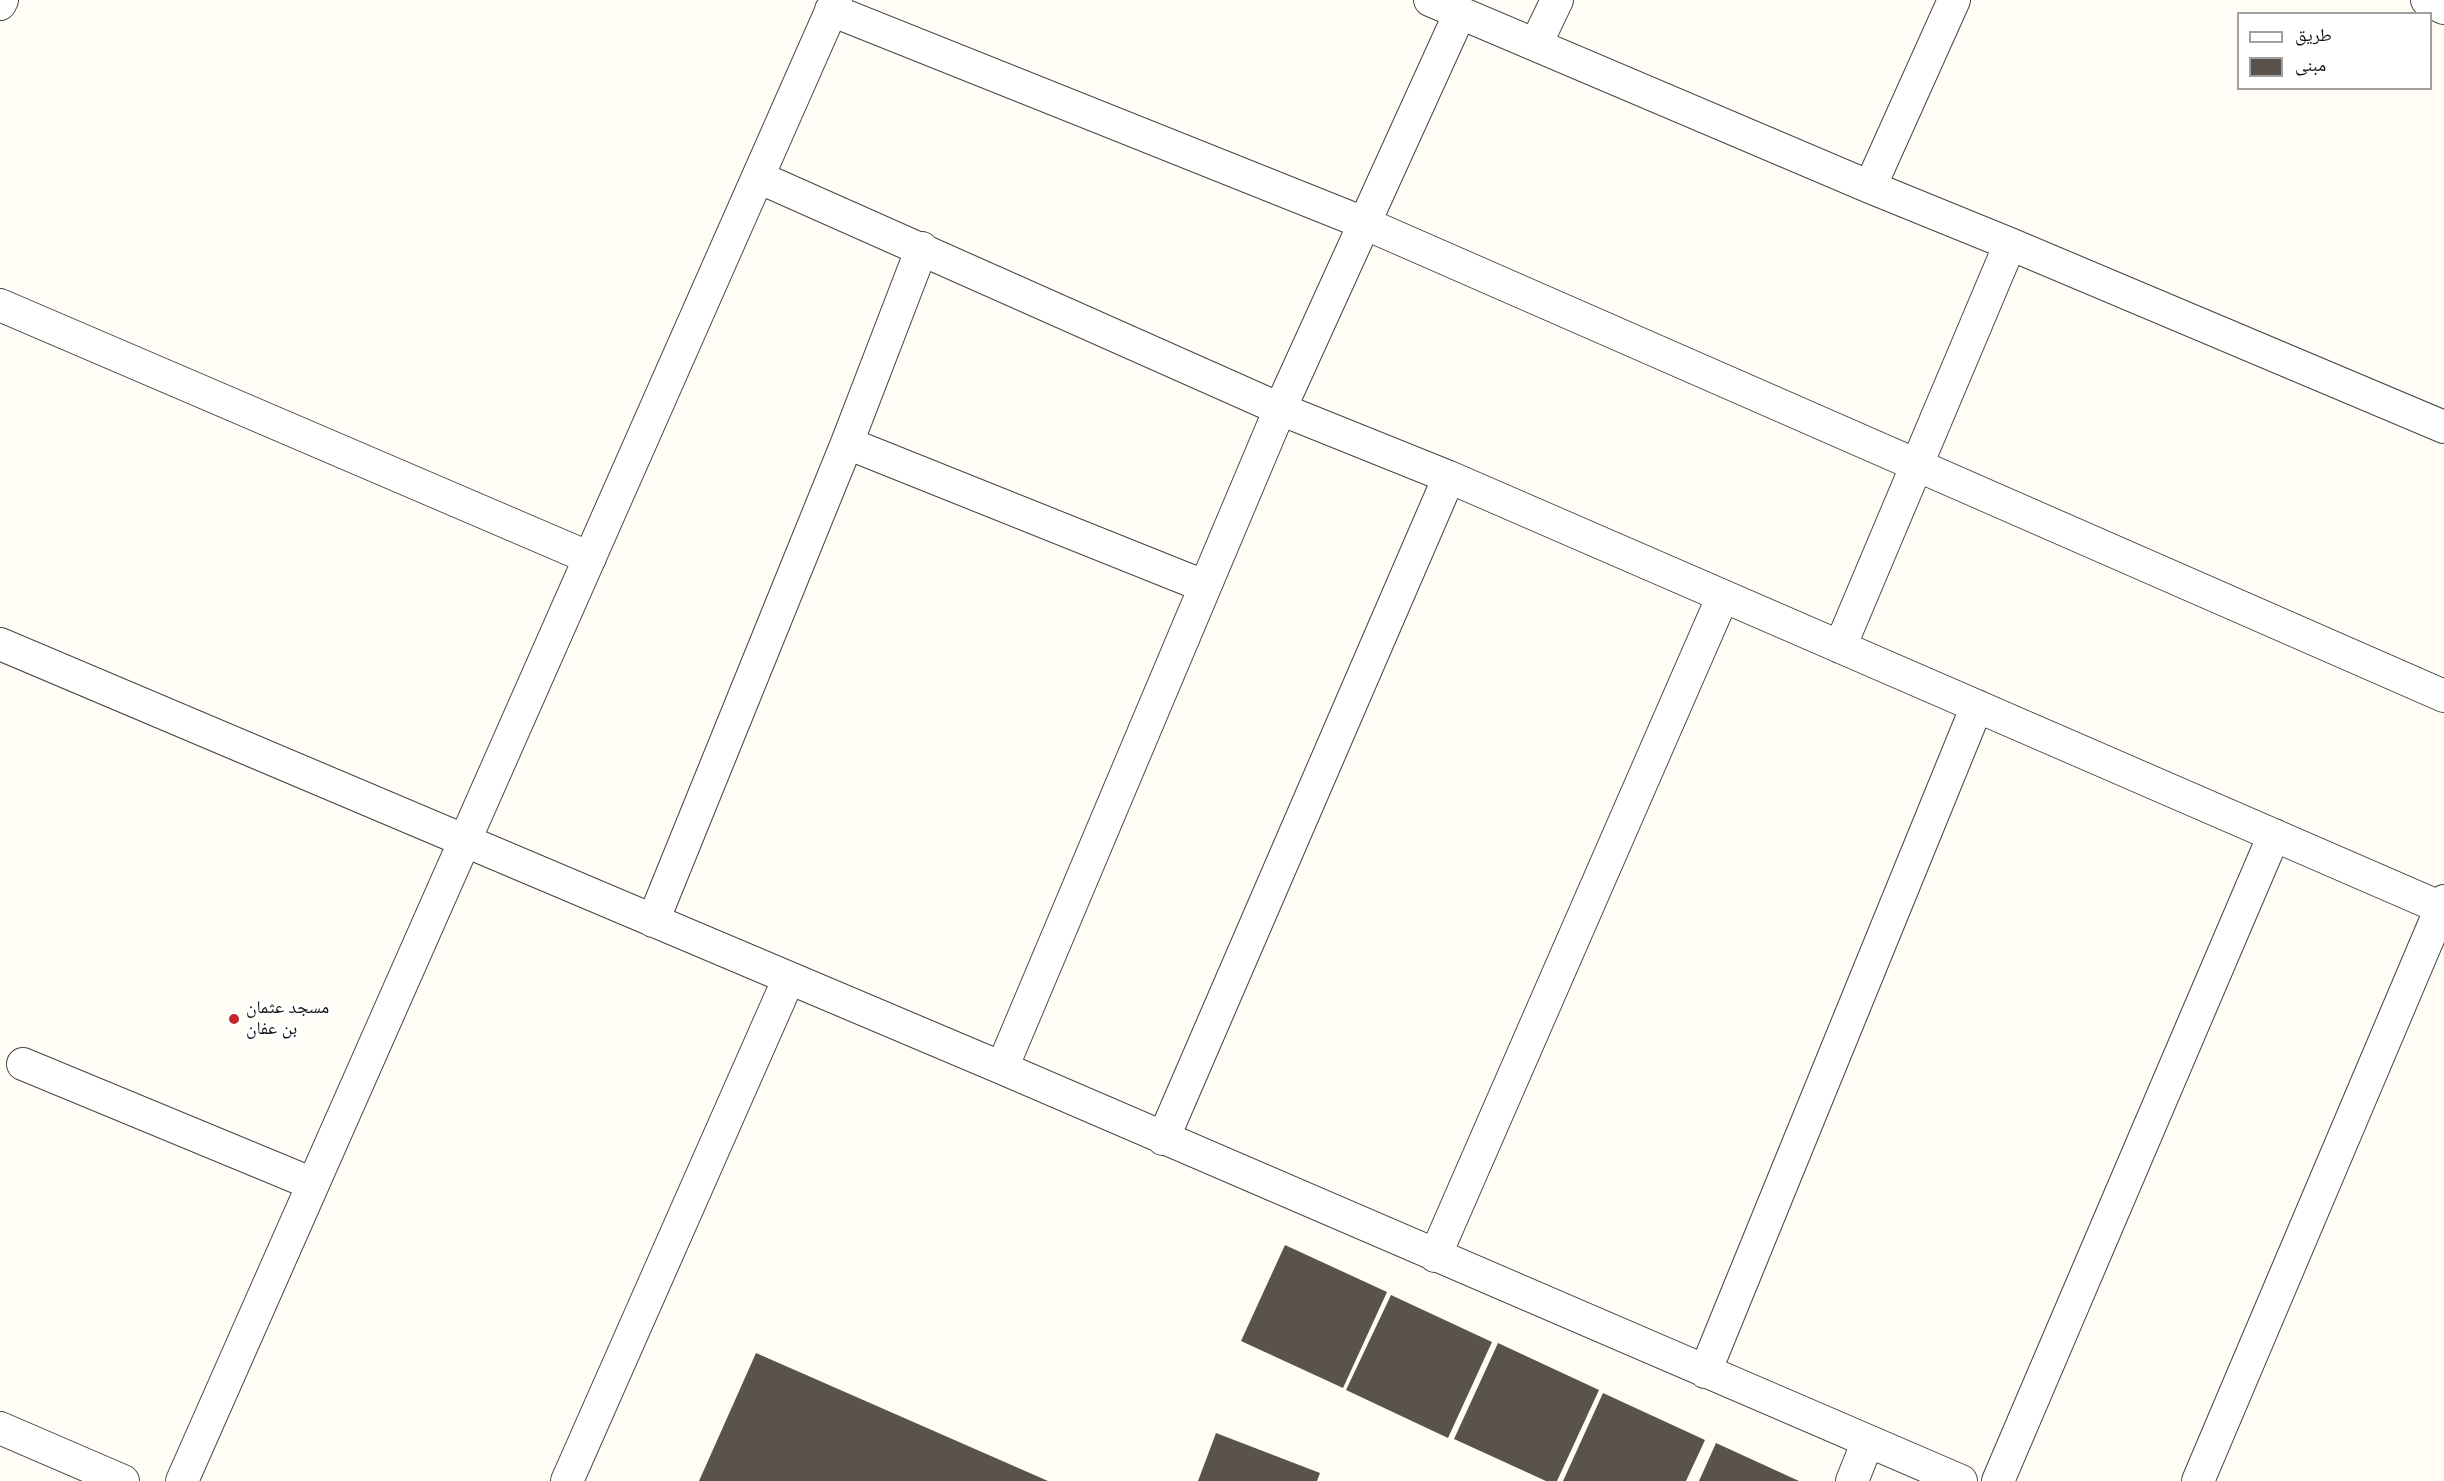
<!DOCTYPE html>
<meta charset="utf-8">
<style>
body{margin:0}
#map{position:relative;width:2444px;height:1481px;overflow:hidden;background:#fffdf5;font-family:Spectral,"Noto Naskh Arabic",serif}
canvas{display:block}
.legend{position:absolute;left:2237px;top:12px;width:195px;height:78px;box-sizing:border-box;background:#fff;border:2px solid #a0a0a0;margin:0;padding:8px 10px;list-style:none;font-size:18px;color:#111}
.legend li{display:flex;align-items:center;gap:12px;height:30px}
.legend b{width:30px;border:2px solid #a0a0a0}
</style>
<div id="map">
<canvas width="2444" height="1481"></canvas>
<ul class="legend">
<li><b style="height:8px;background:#fff"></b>طريق</li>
<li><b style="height:16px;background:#5a524d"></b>مبنى</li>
</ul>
</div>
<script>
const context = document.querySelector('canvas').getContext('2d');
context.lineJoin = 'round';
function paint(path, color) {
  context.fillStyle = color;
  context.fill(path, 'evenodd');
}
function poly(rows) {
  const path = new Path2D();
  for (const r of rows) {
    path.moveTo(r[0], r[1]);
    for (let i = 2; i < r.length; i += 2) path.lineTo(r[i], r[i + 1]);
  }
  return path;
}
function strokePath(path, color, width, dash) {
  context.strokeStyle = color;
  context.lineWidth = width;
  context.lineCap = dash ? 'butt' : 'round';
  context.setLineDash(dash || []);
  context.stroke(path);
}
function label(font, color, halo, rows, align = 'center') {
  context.font = font + ' Spectral,"Noto Naskh Arabic",serif';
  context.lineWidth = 6;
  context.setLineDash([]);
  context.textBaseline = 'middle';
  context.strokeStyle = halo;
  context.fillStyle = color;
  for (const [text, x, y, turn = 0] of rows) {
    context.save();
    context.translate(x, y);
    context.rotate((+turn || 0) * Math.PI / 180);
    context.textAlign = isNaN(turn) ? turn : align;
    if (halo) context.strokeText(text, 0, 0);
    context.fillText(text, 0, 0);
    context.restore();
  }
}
const building = poly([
 [1285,1245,1387,1292,1343,1388,1241,1341],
 [1391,1295,1492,1342,1448,1438,1346,1390],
 [1498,1343,1599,1390,1557,1481,1546,1481,1454,1439],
 [756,1353,1048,1481,699,1481],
 [1603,1393,1705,1440,1686,1481,1563,1481],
 [1216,1433,1320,1473,1317,1481,1198,1481],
 [1716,1443,1799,1481,1699,1481]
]);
const street = poly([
 [1430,0,1870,187,2010,244,2444,427],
 [2427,0,2444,8],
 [0,4,2,0],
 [831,10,1364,223,2444,696],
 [1536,44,1557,0],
 [758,177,1280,409,1449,477,2444,909],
 [1870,187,1954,0],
 [0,305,590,558],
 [847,443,1204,586],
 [0,644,1002,1068,1961,1481],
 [1840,647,2010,244],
 [653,921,847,443,922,248],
 [23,1064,313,1184],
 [1002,1068,1280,409,1460,13],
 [1163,1139,1449,477],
 [1435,1256,1723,596],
 [1705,1372,1977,706],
 [0,1428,123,1481],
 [182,1481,836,0],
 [567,1481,789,978],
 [1852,1481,1868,1441],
 [1998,1481,2274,835],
 [2198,1481,2444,901]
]);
const markers = [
 [234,1019,6,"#c4262e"]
];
const poiNames = [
 ["مسجد عثمان",246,1009],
 ["بن عفان",246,1030]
];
paint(building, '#5a524d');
strokePath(street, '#444', 34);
strokePath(street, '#fff', 32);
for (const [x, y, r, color] of markers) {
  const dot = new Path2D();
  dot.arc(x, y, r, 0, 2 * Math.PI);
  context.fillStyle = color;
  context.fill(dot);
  strokePath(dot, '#fff', 2);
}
label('18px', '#111', '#fff', poiNames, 'left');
</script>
